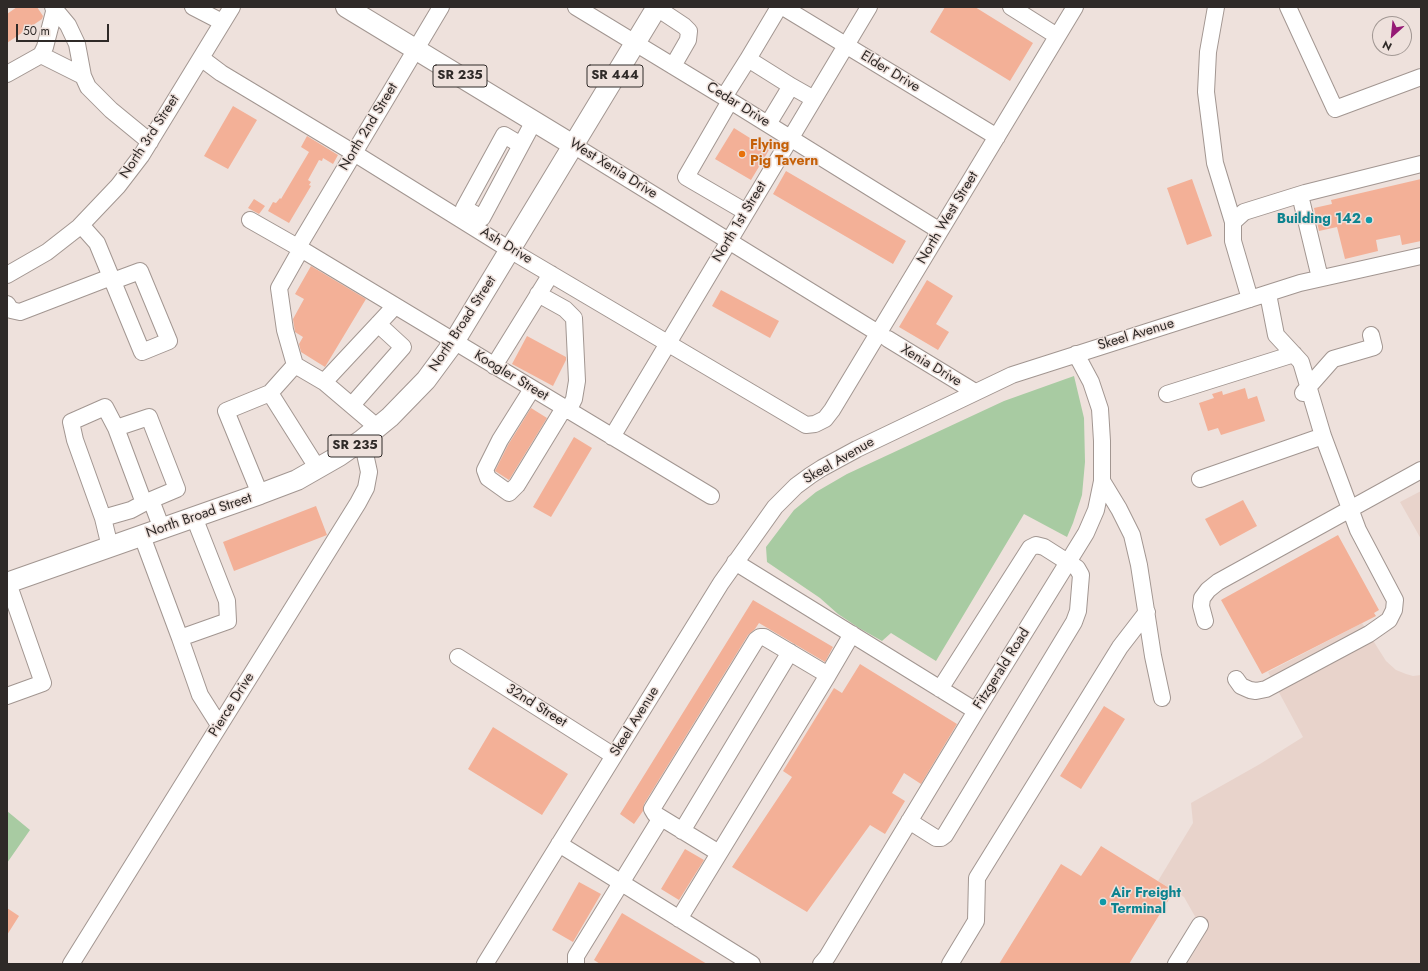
<!DOCTYPE html>
<style>
body{margin:0}
#map{position:relative;width:1428px;height:971px;overflow:hidden;background:#eee1dc;font-family:Jost,sans-serif}
canvas{display:block}
.frame{position:absolute;inset:0;border:8px solid #2f2a28;pointer-events:none}
.north{position:absolute;left:1372px;top:16px;width:40px;height:40px;box-sizing:border-box;background:#eee1dc;border:1px solid #a29894;border-radius:50%;rotate:207deg;font-size:11px;font-weight:700;line-height:16px;text-align:center;color:#2f2a28}
.north::after{content:'';display:block;margin:auto;width:14px;height:18px;background:#951a75;clip-path:polygon(50% 0,100% 100%,50% 72%,0 100%)}
.scale{position:absolute;left:16px;top:24px;width:93px;height:18px;box-sizing:border-box;border:2px solid #2f2a28;border-top:0;padding-left:5px;font-size:12px;line-height:14px;white-space:nowrap;color:#2f2a28;-webkit-text-stroke:3px #eee1dc;paint-order:stroke}
</style>
<div id="map">
<canvas width="1428" height="971"></canvas>
<div class="frame"></div>
<div class="north">N</div>
<div class="scale">50 m</div>
</div>
<script>
const context = document.querySelector('canvas').getContext('2d');
context.lineJoin = 'round';
function paint(path, color) {
  context.fillStyle = color;
  context.fill(path, 'evenodd');
}
function poly(rows) {
  const path = new Path2D();
  for (const r of rows) {
    path.moveTo(r[0], r[1]);
    for (let i = 2; i < r.length; i += 2) path.lineTo(r[i], r[i + 1]);
  }
  return path;
}
function strokePath(path, color, width, dash) {
  context.strokeStyle = color;
  context.lineWidth = width;
  context.lineCap = dash ? 'butt' : 'round';
  context.setLineDash(dash || []);
  context.stroke(path);
}
function label(font, color, halo, rows, align = 'center') {
  context.font = font + ' Jost,sans-serif';
  context.lineWidth = 3;
  context.setLineDash([]);
  context.textBaseline = 'middle';
  context.strokeStyle = halo;
  context.fillStyle = color;
  for (const [text, x, y, turn = 0] of rows) {
    context.save();
    context.translate(x, y);
    context.rotate((+turn || 0) * Math.PI / 180);
    context.textAlign = isNaN(turn) ? turn : align;
    if (halo) context.strokeText(text, 0, 0);
    context.fillText(text, 0, 0);
    context.restore();
  }
}
const built = poly([
 [1421,491,1421,539,1400,502],
 [1362,623,1386,661,1396,670,1406,674,1413,676,1421,675,1421,964,1187,964,1205,934,1184,897,1158,881,1193,823,1191,803,1260,764,1303,737,1268,672]
]);
const green = poly([
 [1074,376,1084,418,1085,462,1082,495,1073,523,1067,537,1024,514,936,661,891,633,882,641,859,628,838,614,820,598,767,562,766,547,794,510,816,492,847,474,1004,401],
 [7,811,30,830,7,863]
]);
const building = poly([
 [17,7,37,7,43,16,42,19,7,43,7,14],
 [945,7,975,7,1033,43,1010,81,930,32],
 [233,106,257,120,228,169,204,156],
 [734,128,769,150,751,180,715,159],
 [307,136,338,155,333,164,323,158,322,161,319,160,308,180,311,182,309,185,311,186,289,223,268,211,273,202,276,203,280,198,281,199,309,152,301,147],
 [786,171,906,241,893,264,773,194],
 [1192,179,1212,236,1187,245,1167,188],
 [1421,179,1421,241,1402,245,1400,235,1376,240,1378,251,1345,259,1337,227,1319,231,1314,208,1332,204,1331,200],
 [254,199,265,206,259,214,248,208],
 [311,266,366,299,325,367,301,352,299,344,303,337,295,332,293,319,304,299,295,294],
 [927,280,953,296,936,324,949,332,938,350,899,327],
 [721,290,779,321,770,338,712,306],
 [527,336,566,357,566,360,553,386,512,364],
 [1245,388,1248,399,1257,396,1265,421,1221,435,1218,428,1208,431,1199,403,1214,398,1212,394,1222,391,1223,395],
 [531,408,547,418,509,480,495,471,508,445],
 [574,437,592,448,551,517,533,507],
 [1243,500,1257,526,1220,546,1205,519],
 [316,506,327,535,234,571,223,542],
 [1338,535,1379,610,1374,613,1376,616,1262,674,1221,600],
 [753,600,833,647,825,662,759,623,755,629,748,635,644,804,643,811,634,824,620,814],
 [860,664,957,724,921,784,904,773,892,793,905,801,885,834,870,825,807,912,732,867,792,777,783,771,834,688,842,693],
 [1104,706,1125,719,1081,789,1060,776],
 [493,727,568,774,542,815,468,769],
 [1101,846,1174,891,1129,964,999,964,1061,864,1081,876],
 [685,849,704,860,679,900,661,889],
 [579,882,601,894,573,942,552,930],
 [7,908,19,916,7,935],
 [622,913,707,964,600,964,594,960]
]);
const minor = poly([
 [53,7,68,25,77,44,83,76,88,87,111,110,150,142],
 [193,7,222,22],
 [576,7,724,97,940,231],
 [779,7,748,59,791,86],
 [783,7,997,137],
 [1011,7,1057,36],
 [1216,7,1208,52,1206,92,1215,163,1233,222],
 [1288,7,1335,109,1421,77],
 [657,8,684,26,689,31,688,40,673,66],
 [41,55,45,47,55,8],
 [201,58,221,73,354,153,510,250,806,425,815,424,825,419,832,410,1075,7],
 [7,74,41,55,83,76],
 [724,97,748,59],
 [730,101,686,177,746,212],
 [768,124,791,86,814,99],
 [521,145,504,135,464,208,482,218,534,121],
 [573,145,878,333],
 [1300,195,1320,278],
 [250,220,301,249,711,496],
 [81,225,97,243,142,352,169,341,140,271,113,281],
 [298,247,441,7],
 [7,275,47,252,79,227,118,186,141,156,232,7],
 [538,294,565,309,574,318,577,381,574,399,568,411],
 [1250,299,1233,241,1233,222,1244,212,1305,193,1421,164],
 [7,304,11,310,20,312,111,277],
 [888,339,975,392],
 [295,365,285,330,279,288,301,249],
 [494,366,551,274],
 [532,389,500,440,485,470,488,478,509,493,517,485,564,408],
 [1303,393,1333,359,1374,347,1371,335],
 [1167,394,1294,354],
 [352,405,403,347,378,324],
 [377,427,324,382,395,306],
 [612,437,869,7],
 [318,469,270,393,295,365,324,382],
 [1200,479,1323,436],
 [1102,481,1119,509,1132,535,1139,565,1153,656,1162,698],
 [260,494,226,411,270,393],
 [151,500,177,489,149,417,116,428,144,503,151,500,162,529],
 [103,518,131,510,144,503],
 [142,536,180,638,228,621,227,601,194,517],
 [110,547,103,518,75,440,71,422,105,407,116,428],
 [735,562,976,711],
 [1205,621,1201,606,1202,598,1208,590,1218,582,1421,470],
 [180,638,200,695,219,725],
 [458,657,614,756],
 [828,675,852,634],
 [1236,679,1241,686,1250,690,1256,691,1266,689,1369,634,1389,620,1394,610,1395,600,1358,530,1323,436,1301,362,1276,335,1268,294],
 [7,696,43,683,8,583],
 [909,821,936,838,941,838,945,835,1074,622,1078,611,1081,575,1077,568,1044,547,1036,545,1030,548,940,689],
 [682,831,790,652],
 [559,844,752,964],
 [679,919,828,675,764,637,760,637,756,640,652,809,655,814,719,853],
 [71,964,358,503,366,488,369,472,362,440],
 [485,964,721,583,775,507,796,486,811,475,822,468,857,449,1012,375,1300,283,1421,256],
 [576,964,576,956,661,818],
 [821,964,827,957,976,711,1086,533,1096,510,1102,481,1102,441,1100,409,1091,382,1076,354],
 [950,964,976,921,977,878,1120,647,1147,612],
 [1176,964,1200,925]
]);
const major = poly([
 [346,7,573,145],
 [7,583,260,494,297,480,339,456,362,440,390,417,426,380,454,342,657,7]
]);
const markers = [
 [742,154,4,"#e8710a"],
 [1369,220,4,"#0f9aa8"],
 [1103,902,4,"#0f9aa8"]
];
const shields = [
 [460,76,54],
 [615,76,56],
 [355,446,54]
];
const shieldNames = [
 ["SR 235",460,76],
 ["SR 444",615,76],
 ["SR 235",355,446]
];
const streetNames = [
 ["Elder Drive",890,72,31],
 ["Cedar Drive",738,105,32],
 ["North 2nd Street",369,127,-59],
 ["North 3rd Street",150,137,-57],
 ["West Xenia Drive",613,169,32],
 ["North West Street",948,218,-59],
 ["North 1st Street",740,222,-59],
 ["Ash Drive",506,246,31],
 ["North Broad Street",463,324,-57],
 ["Skeel Avenue",1136,335,-17],
 ["Xenia Drive",931,366,31],
 ["Koogler Street",511,376,31],
 ["Skeel Avenue",839,461,-30],
 ["North Broad Street",199,516,-19],
 ["Fitzgerald Road",1002,669,-58],
 ["Pierce Drive",232,705,-58],
 ["32nd Street",536,706,32],
 ["Skeel Avenue",635,722,-58]
];
const foodNames = [
 ["Flying",750,146],
 ["Pig Tavern",750,162]
];
const cultureNames = [
 ["Building 142",1361,220],
 ["Air Freight",1111,894,"left"],
 ["Terminal",1111,910,"left"]
];
paint(built, '#e8d3cb');
paint(green, '#a8cba2');
paint(building, '#f3b097');
strokePath(minor, '#a29691', 18);
strokePath(major, '#a29691', 22);
strokePath(minor, '#fff', 16);
strokePath(major, '#fff', 20);
for (const [x, y, r, color] of markers) {
  const dot = new Path2D();
  dot.arc(x, y, r, 0, 2 * Math.PI);
  context.fillStyle = color;
  context.fill(dot);
  strokePath(dot, '#eee1dc', 1.5);
}
for (const [x, y, w] of shields) {
  const box = new Path2D();
  box.roundRect(x - w / 2, y - 11, w, 22, 3);
  context.fillStyle = '#eee1dc';
  context.fill(box);
  strokePath(box, '#2f2a28', 1);
}
label('bold 13px', '#2f2a28', null, shieldNames);
label('14px', '#2f2a28', '#eee1dc', streetNames);
label('bold 14px', '#c56008', '#eee1dc', foodNames, 'left');
label('bold 14px', '#0d838f', '#eee1dc', cultureNames, 'right');
</script>
